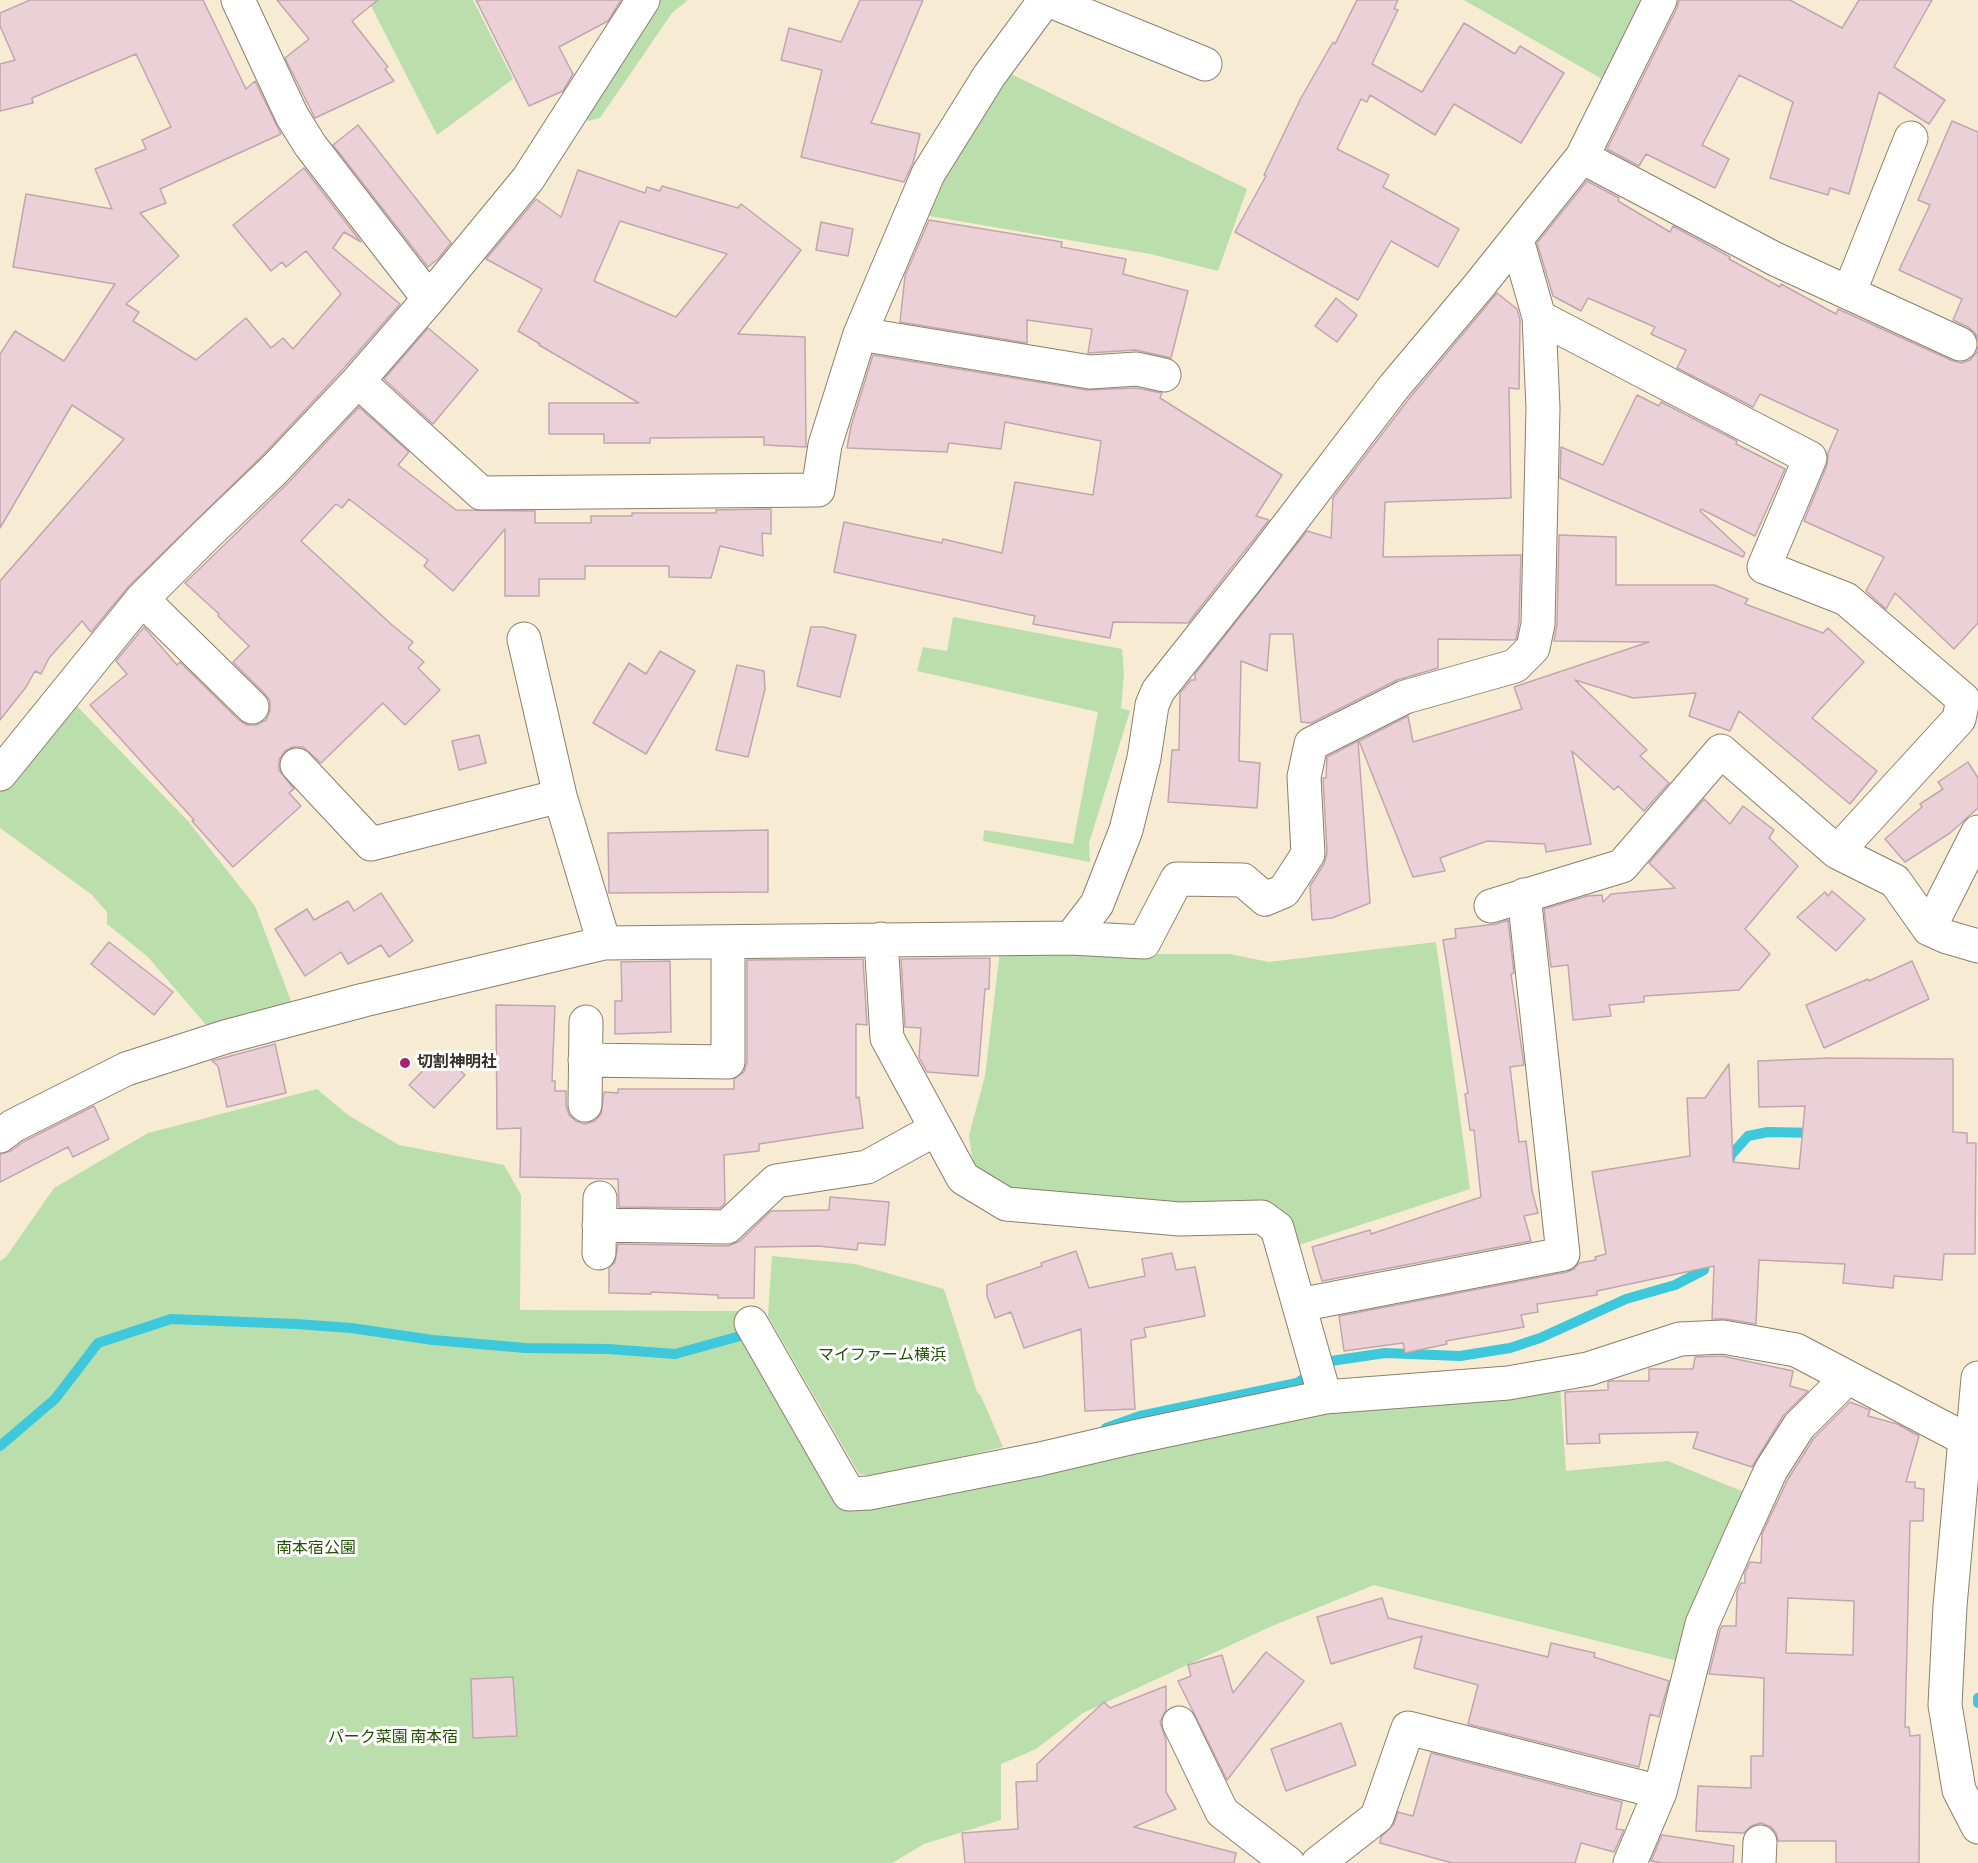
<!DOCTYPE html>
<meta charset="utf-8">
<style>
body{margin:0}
canvas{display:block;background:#f7ebd4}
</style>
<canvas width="1978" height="1863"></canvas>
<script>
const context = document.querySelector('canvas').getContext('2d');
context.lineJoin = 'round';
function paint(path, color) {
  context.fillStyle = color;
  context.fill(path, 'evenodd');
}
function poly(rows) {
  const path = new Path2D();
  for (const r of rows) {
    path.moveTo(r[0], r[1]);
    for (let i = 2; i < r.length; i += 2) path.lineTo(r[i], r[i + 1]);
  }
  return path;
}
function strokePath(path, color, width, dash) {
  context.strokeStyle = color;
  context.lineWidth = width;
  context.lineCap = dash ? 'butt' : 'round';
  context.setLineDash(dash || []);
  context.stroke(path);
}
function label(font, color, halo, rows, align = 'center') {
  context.font = font + ' "Sofia Sans Condensed","Noto Sans JP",sans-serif';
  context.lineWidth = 6;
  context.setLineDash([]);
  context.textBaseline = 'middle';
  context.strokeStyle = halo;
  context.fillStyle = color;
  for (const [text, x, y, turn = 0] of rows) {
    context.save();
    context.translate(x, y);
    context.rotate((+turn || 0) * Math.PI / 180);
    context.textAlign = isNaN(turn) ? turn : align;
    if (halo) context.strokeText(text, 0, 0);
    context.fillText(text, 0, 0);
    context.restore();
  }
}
const green = poly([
 [368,0,473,0,513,79,437,135],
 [657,0,688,0,672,13,600,118,588,121,581,110],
 [1464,0,1644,0,1602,79],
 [1003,70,1247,189,1218,271,1150,254,918,214],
 [953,617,1122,649,1124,674,1121,708,1130,711,1089,843,1090,862,983,841,984,830,1073,844,1098,712,917,671,923,647,947,651],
 [71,700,188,821,255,906,294,1009,213,1033,148,957,107,924,107,912,91,894,0,828,0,790],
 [1436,942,1470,1189,1293,1247,1193,1205,1011,1189,973,1165,969,1135,985,1076,1000,951,1070,954,1230,954,1269,962],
 [317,1089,348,1115,399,1145,504,1165,521,1195,520,1310,739,1311,852,1508,1308,1415,1560,1386,1566,1471,1668,1461,1744,1492,1705,1575,1686,1663,1374,1585,1272,1626,1083,1713,1036,1749,1001,1764,1001,1820,924,1844,892,1863,0,1863,0,1261,6,1257,54,1188,148,1133],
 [772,1256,855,1264,944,1289,977,1392,981,1396,1003,1447,877,1477,859,1474,768,1316]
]);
const stream = poly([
 [1728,1165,1731,1155,1748,1136,1768,1132,1817,1133],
 [1106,1428,1140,1416,1297,1383,1331,1361,1385,1353,1460,1356,1510,1348,1540,1338,1626,1299,1675,1285,1704,1270,1706,1256],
 [0,1446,55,1399,98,1343,171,1319,296,1324,351,1328,433,1340,525,1348,608,1349,675,1354,751,1333],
 [1978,1698,1978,1703]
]);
const building = poly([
 [30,0,203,0,246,89,255,81,281,134,160,189,166,203,140,213,179,256,126,304,139,312,133,321,196,360,246,318,271,348,283,338,293,349,341,294,306,251,286,267,282,262,271,271,233,225,304,168,361,242,344,232,333,248,400,304,344,368,263,455,129,586,91,632,82,621,49,658,41,674,35,671,26,687,0,720,0,581,124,439,72,405,0,528,0,354,15,331,64,361,115,284,13,267,26,194,112,209,95,169,146,149,142,140,171,127,136,54,32,98,33,103,0,111,0,64,15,60,0,26,0,13,30,0],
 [277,0,378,0,352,21,388,67,385,69,394,81,315,118,285,58,309,39,277,0],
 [476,0,621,0,608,21,559,47,573,74,563,91,529,106,476,0],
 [860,0,923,0,871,123,920,134,913,163,904,182,801,157,822,70,781,60,789,28,841,42,860,0],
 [1357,0,1398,0,1394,9,1398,10,1372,64,1422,92,1464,23,1515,54,1520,46,1564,73,1521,143,1454,104,1435,135,1370,95,1367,102,1361,99,1337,149,1389,175,1383,187,1459,229,1438,267,1391,241,1358,300,1235,232,1266,176,1264,175,1301,98,1333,42,1335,44,1357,0],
 [1679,0,1790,0,1842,28,1859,0,1932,0,1894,67,1945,100,1929,124,1879,92,1849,194,1830,188,1828,195,1770,178,1793,102,1739,75,1702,145,1729,159,1715,188,1646,154,1639,166,1607,149,1677,8,1679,0],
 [1952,121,1978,132,1978,340,1975,333,1968,327,1953,320,1962,299,1899,270,1930,205,1918,200,1952,121],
 [358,125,451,243,438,259,428,267,333,145,358,125],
 [578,170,645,193,647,187,660,191,662,186,738,208,741,204,801,250,738,334,805,337,806,447,764,445,764,437,650,438,650,443,604,443,604,434,549,434,549,403,639,403,539,345,540,344,518,331,542,289,486,259,536,199,561,217,578,170],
 [620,221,727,254,676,317,594,281,620,221],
 [1587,181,1619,198,1618,201,1670,232,1673,226,1730,257,1729,259,1780,287,1781,284,1836,314,1838,309,1953,361,1962,363,1970,360,1977,352,1978,347,1978,623,1954,649,1895,593,1886,609,1866,591,1884,557,1804,521,1827,465,1828,453,1838,430,1760,394,1753,407,1677,368,1686,350,1651,334,1655,327,1588,298,1581,311,1553,296,1537,243,1587,181],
 [929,220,1062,242,1061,247,1126,259,1123,274,1188,291,1171,358,1136,350,1088,353,1092,329,1027,320,1027,343,900,322,905,276,929,220],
 [821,222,853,229,848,256,816,250,821,222],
 [1497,293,1517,309,1520,320,1519,389,1509,388,1511,498,1385,502,1383,557,1521,555,1519,622,1516,639,1514,640,1438,639,1438,668,1397,680,1311,723,1301,722,1293,634,1270,634,1267,671,1241,661,1239,761,1260,763,1257,808,1168,802,1172,750,1179,750,1180,693,1191,680,1195,680,1195,674,1307,531,1331,538,1333,498,1408,400,1497,293],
 [1336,298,1357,315,1337,342,1315,326,1336,298],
 [428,328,478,370,433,424,384,379,428,328],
 [873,355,1087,390,1136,388,1162,393,1160,398,1282,475,1256,516,1269,520,1188,623,1113,622,1110,638,1033,624,1035,616,834,572,844,522,942,543,943,539,1002,553,1015,482,1093,495,1101,441,1005,422,1001,449,949,443,947,452,847,448,851,426,873,355],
 [1637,395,1659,406,1661,402,1737,441,1736,444,1785,469,1755,536,1701,509,1700,511,1745,553,1743,557,1560,478,1561,447,1603,465,1637,395],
 [359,407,409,452,398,465,456,510,535,511,535,523,591,523,591,516,632,516,632,513,716,513,716,510,771,509,771,534,762,533,763,556,720,546,711,578,669,577,669,566,585,566,585,579,539,579,539,596,505,596,505,529,453,591,424,566,428,560,349,499,342,508,336,504,301,541,392,625,413,642,408,648,424,662,418,668,440,690,405,725,383,703,321,763,303,747,293,747,285,751,279,760,279,770,294,789,289,793,301,806,233,867,192,821,194,820,90,705,127,674,116,661,144,627,177,665,180,662,239,720,247,725,256,725,266,720,270,711,270,701,265,694,233,662,249,646,218,616,219,614,185,583,289,482,359,407],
 [1559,535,1616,537,1616,585,1714,585,1748,599,1745,604,1823,633,1828,628,1864,662,1812,718,1877,771,1850,804,1739,711,1730,731,1689,716,1696,693,1633,698,1575,680,1647,750,1640,756,1669,783,1644,811,1618,786,1614,790,1572,751,1591,844,1546,852,1545,844,1487,841,1440,858,1445,871,1413,877,1359,741,1408,716,1413,742,1522,709,1514,687,1649,642,1554,641,1557,624,1559,535],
 [811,627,823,627,856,635,840,697,797,686,811,627],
 [660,651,695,671,646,754,593,723,629,663,646,674,660,651],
 [737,665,764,671,765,689,748,757,716,750,737,665],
 [479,735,486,763,459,770,452,741,479,735],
 [1358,741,1370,903,1332,918,1312,920,1310,886,1324,864,1327,853,1323,778,1326,778,1327,757,1358,741],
 [1968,762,1978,778,1978,808,1950,833,1905,862,1885,839,1922,807,1920,804,1943,789,1938,782,1968,762],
 [1704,799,1730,824,1743,806,1774,830,1769,838,1798,866,1745,929,1770,954,1739,990,1644,996,1644,1002,1609,1005,1611,1016,1573,1020,1568,965,1551,967,1544,909,1587,896,1602,895,1603,902,1611,894,1675,888,1649,863,1704,799],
 [768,830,768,892,609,893,608,833,768,830],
 [1832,891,1865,919,1836,951,1797,917,1825,892,1828,896,1832,891],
 [381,893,413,941,389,957,381,945,348,964,341,952,305,976,275,929,307,909,314,920,348,901,354,911,381,893],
 [1508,920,1514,973,1511,974,1524,1065,1510,1067,1519,1142,1526,1141,1532,1191,1538,1213,1524,1216,1531,1241,1322,1281,1312,1247,1370,1230,1371,1234,1481,1197,1474,1130,1470,1130,1465,1094,1468,1093,1443,940,1456,938,1455,929,1496,924,1508,920],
 [109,942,173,992,154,1015,91,964,109,942],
 [990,958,989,989,985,989,978,1076,927,1072,919,1057,921,1028,905,1027,901,959,990,958],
 [863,959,867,1025,856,1024,856,1098,859,1097,863,1128,759,1144,759,1151,724,1155,725,1203,720,1208,619,1207,618,1179,520,1177,521,1128,497,1129,496,1005,555,1006,552,1081,555,1081,555,1091,566,1091,566,1105,569,1115,576,1121,585,1124,595,1121,601,1114,604,1092,618,1093,618,1089,734,1089,734,1079,744,1072,747,1062,747,960,863,959],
 [670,961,671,1032,615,1034,615,1001,622,1001,621,962,670,961],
 [1912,961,1929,999,1824,1048,1806,1005,1868,979,1869,981,1912,961],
 [275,1044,286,1093,227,1107,218,1066,212,1061,275,1044],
 [440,1053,465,1075,434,1108,409,1085,440,1053],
 [1829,1058,1953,1059,1953,1132,1967,1133,1967,1143,1976,1143,1975,1254,1944,1254,1942,1280,1894,1276,1893,1288,1843,1283,1845,1264,1759,1260,1756,1324,1726,1319,1712,1319,1714,1266,1597,1291,1597,1295,1537,1304,1538,1312,1521,1315,1524,1327,1446,1341,1447,1344,1405,1353,1403,1343,1344,1351,1339,1316,1567,1272,1574,1269,1579,1263,1596,1260,1595,1257,1606,1254,1592,1172,1690,1156,1687,1098,1705,1098,1729,1064,1733,1162,1799,1169,1805,1106,1759,1107,1758,1061,1829,1058],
 [94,1106,109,1139,73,1157,68,1147,0,1182,0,1154,11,1151,23,1142,94,1106],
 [830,1197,889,1202,885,1245,858,1243,857,1250,818,1246,755,1247,754,1298,718,1298,718,1295,651,1292,651,1294,609,1293,609,1268,615,1262,618,1244,728,1246,740,1241,771,1211,829,1210,830,1197],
 [1076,1251,1089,1288,1145,1276,1142,1259,1172,1253,1176,1270,1195,1267,1205,1316,1144,1328,1146,1337,1131,1340,1135,1409,1085,1411,1081,1329,1024,1348,1011,1312,995,1318,987,1296,987,1285,1042,1266,1041,1263,1076,1251],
 [1722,1356,1793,1371,1790,1386,1808,1391,1783,1416,1752,1467,1693,1448,1698,1432,1599,1434,1600,1443,1567,1444,1565,1392,1608,1390,1608,1382,1611,1381,1649,1381,1649,1369,1693,1369,1695,1357,1722,1356],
 [1850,1402,1870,1410,1868,1416,1897,1424,1919,1436,1906,1482,1915,1482,1915,1488,1924,1489,1923,1521,1910,1521,1905,1727,1909,1727,1910,1736,1920,1735,1919,1863,1836,1863,1836,1841,1778,1841,1776,1833,1771,1827,1761,1823,1751,1826,1744,1833,1696,1831,1698,1786,1751,1788,1751,1756,1763,1756,1764,1678,1709,1674,1720,1630,1722,1626,1736,1626,1737,1592,1741,1583,1745,1583,1745,1573,1750,1562,1761,1563,1762,1534,1788,1479,1814,1438,1850,1402],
 [1788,1598,1854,1601,1853,1655,1786,1653,1788,1598],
 [1382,1598,1388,1618,1548,1657,1551,1643,1595,1653,1594,1657,1669,1681,1659,1717,1650,1714,1639,1767,1468,1724,1478,1685,1414,1668,1422,1636,1331,1664,1317,1617,1382,1598],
 [1266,1652,1304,1681,1227,1780,1178,1681,1191,1676,1188,1665,1222,1655,1233,1693,1266,1652],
 [513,1677,517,1736,473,1738,471,1679,513,1677],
 [1166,1686,1166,1710,1160,1722,1166,1740,1166,1792,1176,1809,1134,1827,1236,1853,1234,1863,965,1863,962,1833,1018,1829,1016,1782,1037,1781,1037,1764,1104,1702,1110,1708,1166,1686],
 [1341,1723,1356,1765,1286,1791,1271,1749,1341,1723],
 [1431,1753,1622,1802,1616,1829,1624,1830,1614,1852,1581,1843,1575,1863,1452,1863,1380,1843,1381,1837,1394,1824,1398,1812,1413,1816,1431,1753],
 [1662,1835,1734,1846,1733,1863,1661,1863,1651,1861,1662,1835]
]);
const minor = poly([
 [238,0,292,116,310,145,429,299],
 [1048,0,1205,64],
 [1582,157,1775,259,1960,344],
 [1849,293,1911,138],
 [1539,317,1810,458,1764,567,1846,599,1963,699,1959,719,1837,852],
 [860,334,1090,372,1137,369,1164,375],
 [358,381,481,493,818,490,825,445,860,334,928,174,989,76,1045,0],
 [142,599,252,707],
 [524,639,560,796,604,943],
 [297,765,371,844,560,796],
 [0,774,142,599,205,536,276,468,358,381,429,299,528,179,643,0],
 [1491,906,1622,866,1721,751,1837,852,1895,881,1929,929,1947,937,1978,946],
 [1929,929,1978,832],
 [1071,938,1144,942,1177,879,1243,880,1265,899,1284,891,1308,854,1304,777,1311,744,1405,697,1515,666,1533,648,1538,624,1543,408,1539,317,1517,240],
 [881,939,887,1038,963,1178,1006,1204,1180,1219,1262,1217,1277,1228,1325,1397,1508,1383,1588,1369,1680,1339,1723,1337,1796,1350,1965,1439,1950,1606,1945,1705,1959,1790,1978,1827],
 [585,1060,728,1062,728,942],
 [585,1105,586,1022],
 [0,1136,13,1126,126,1069,225,1037,364,1000,604,943,1071,938,1097,904,1126,830,1144,758,1152,705,1158,691,1258,565,1393,388,1478,287,1582,157,1660,0],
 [599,1225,727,1227,776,1181,867,1167,936,1129],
 [599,1253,600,1198],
 [1299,1305,1563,1254,1524,895],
 [751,1323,849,1494,869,1493,1040,1459,1134,1437,1325,1397],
 [1965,1439,1974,1423,1978,1378],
 [1179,1723,1222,1812,1288,1863],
 [1318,1863,1377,1817,1408,1728,1660,1792],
 [1630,1863,1660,1792,1702,1624,1740,1538,1771,1470,1799,1426,1847,1378],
 [1759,1863,1760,1842]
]);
const markers = [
 [405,1063,6,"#a7216c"]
];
const poiNames = [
 ["切割神明社",417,1063]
];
const parkNames = [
 ["マイファーム横浜",882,1356],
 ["南本宿公園",316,1549],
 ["パーク菜園 南本宿",393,1738]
];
paint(green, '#bbdead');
strokePath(stream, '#3dc8db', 10);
paint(building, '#ecd0d8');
strokePath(building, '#c1a6ae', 1.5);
strokePath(minor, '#8a806b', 35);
strokePath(minor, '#fff', 33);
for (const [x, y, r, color] of markers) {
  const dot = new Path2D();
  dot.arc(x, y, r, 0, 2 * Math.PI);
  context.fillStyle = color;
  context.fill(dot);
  strokePath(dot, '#fff', 2);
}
label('bold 16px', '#373229', '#fff', poiNames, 'left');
label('16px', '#225200', '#fff', parkNames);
</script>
